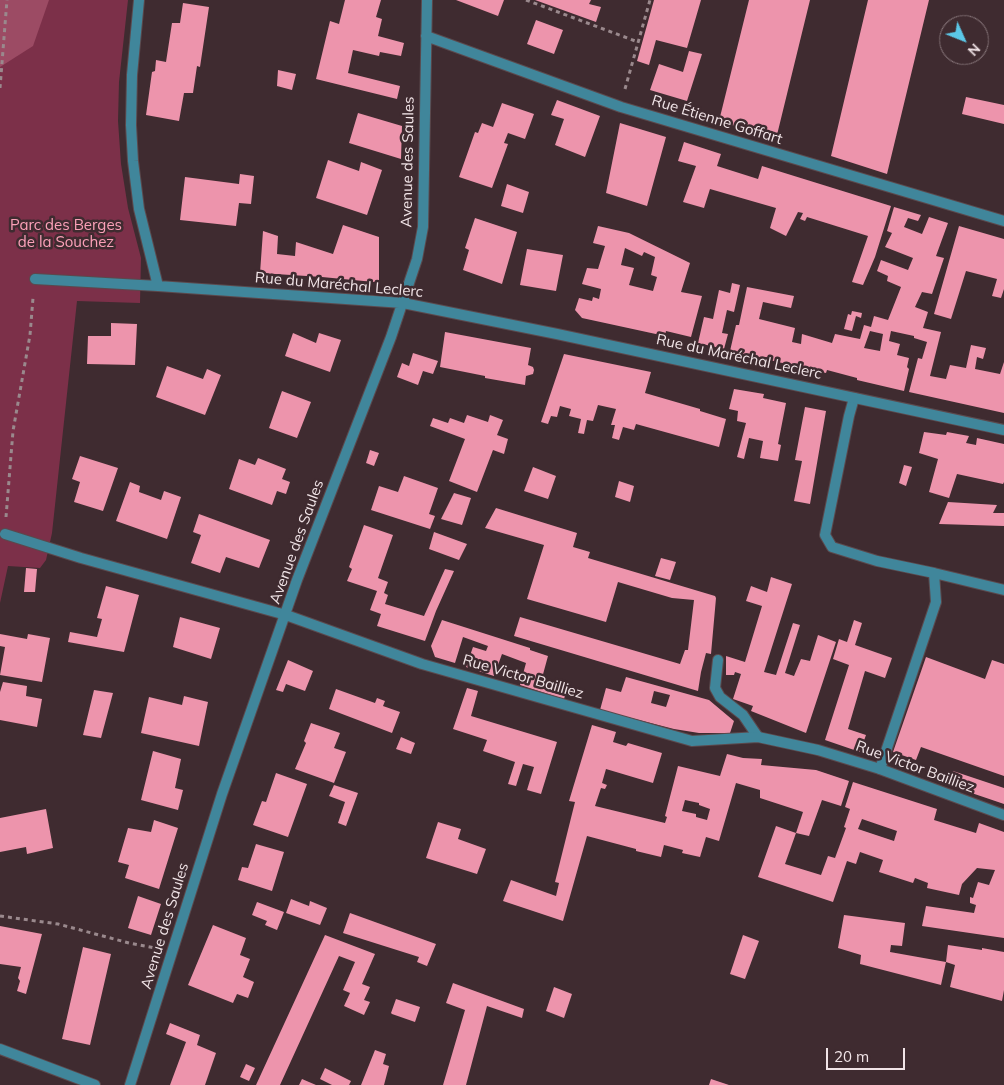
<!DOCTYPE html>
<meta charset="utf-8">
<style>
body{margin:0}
#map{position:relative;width:1004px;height:1085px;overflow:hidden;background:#3f2b30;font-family:Mulish,sans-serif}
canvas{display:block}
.north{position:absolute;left:939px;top:15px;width:50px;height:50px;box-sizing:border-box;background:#3f2b30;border:1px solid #867579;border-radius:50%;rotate:134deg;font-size:14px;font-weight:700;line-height:20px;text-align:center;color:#f1e4e7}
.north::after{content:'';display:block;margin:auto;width:18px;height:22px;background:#5bc7e7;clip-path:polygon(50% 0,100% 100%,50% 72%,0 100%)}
.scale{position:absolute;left:826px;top:1048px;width:79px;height:22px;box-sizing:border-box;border:2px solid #f1e4e7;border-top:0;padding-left:6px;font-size:15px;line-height:18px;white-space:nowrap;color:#f1e4e7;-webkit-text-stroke:4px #3f2b30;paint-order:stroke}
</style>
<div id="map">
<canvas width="1004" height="1085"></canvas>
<div class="north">N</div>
<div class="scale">20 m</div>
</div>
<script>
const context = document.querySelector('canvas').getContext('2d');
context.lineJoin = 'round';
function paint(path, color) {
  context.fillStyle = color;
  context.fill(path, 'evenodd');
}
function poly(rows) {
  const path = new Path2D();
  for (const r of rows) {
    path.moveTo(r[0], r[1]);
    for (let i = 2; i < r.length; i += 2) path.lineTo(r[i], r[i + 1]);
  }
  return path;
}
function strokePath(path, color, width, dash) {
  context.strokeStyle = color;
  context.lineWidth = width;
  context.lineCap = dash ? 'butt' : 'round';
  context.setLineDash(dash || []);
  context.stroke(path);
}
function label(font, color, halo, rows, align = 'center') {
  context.font = font + ' Mulish,sans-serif';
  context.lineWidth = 5;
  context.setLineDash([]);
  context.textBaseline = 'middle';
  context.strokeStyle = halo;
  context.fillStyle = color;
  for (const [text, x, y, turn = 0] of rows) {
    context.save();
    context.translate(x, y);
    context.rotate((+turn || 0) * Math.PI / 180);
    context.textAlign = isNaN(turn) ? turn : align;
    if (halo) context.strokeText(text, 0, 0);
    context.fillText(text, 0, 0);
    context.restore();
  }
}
const green = poly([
 [0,0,128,0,119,82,118,121,121,164,128,208,141,258,140,303,77,301,52,533,46,560,40,568,8,566,0,603]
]);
const forest = poly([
 [0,0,49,0,33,46,0,67]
]);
const building = poly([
 [345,0,381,0,376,17,382,19,378,36,404,43,401,56,380,52,379,56,353,50,348,73,400,86,397,99,316,79,330,21,339,24],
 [456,0,504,0,498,16],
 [535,0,591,0,589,4,601,7,596,22],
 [654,0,701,0,687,48,656,40,649,65,637,61],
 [749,0,810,0,776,139,719,121],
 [868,0,929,0,887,174,831,156],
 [183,3,209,7,200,67,197,66,193,93,184,93,179,121,146,115,152,72,155,71,156,60,166,62,172,23,180,23],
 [536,20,563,30,554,54,527,44],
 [689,51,702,54,687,101,650,90,659,64,683,72],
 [278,70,296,74,292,90,277,86],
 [966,97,1004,105,1004,124,962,114],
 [557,100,600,116,585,157,555,145,564,119,551,115],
 [502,103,534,114,525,139,508,133,504,143,508,144,492,188,459,177,475,132,478,133,482,123,493,127],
 [358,113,402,126,401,159,349,143],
 [620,123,666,137,647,206,606,193],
 [684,142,721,154,717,166,758,179,762,166,891,206,875,257,863,285,852,282,868,236,807,217,805,221,800,219,803,213,798,212,786,236,770,228,776,208,710,189,704,208,683,202,696,166,678,161],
 [328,160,359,171,361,162,382,170,367,215,316,198],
 [240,174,254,176,251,204,239,203,236,226,180,220,185,177,239,184],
 [507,184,529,192,523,213,501,206],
 [894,207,921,215,918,221,908,218,904,227,922,234,929,217,948,223,936,256,944,258,932,294,922,292,915,307,928,312,923,328,941,332,930,376,946,379,950,365,966,368,971,345,986,348,983,359,977,357,975,369,1000,374,1004,362,1004,413,909,392,918,358,922,359,927,342,914,338,914,336,891,331,889,341,900,344,897,355,909,358,907,367,909,369,904,391,857,380,857,378,827,370,826,373,730,351,736,325,739,325,747,287,794,296,791,308,763,302,759,319,795,328,792,342,801,344,802,334,832,343,835,334,860,339,864,325,871,327,874,316,888,320,901,287,887,281,888,276,877,271,881,260,908,270,913,258,885,247,892,233,887,231],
 [870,331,883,334,880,351,864,348],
 [475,218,517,232,502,284,463,270,469,250,465,248],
 [343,225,379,237,379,280,374,282,322,277,260,273,263,231,278,236,277,254,295,256,296,242,333,254],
 [598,226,629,233,690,263,681,292,702,296,691,337,666,331,665,336,582,318,575,310,579,298,592,301,593,297,599,299,601,289,582,284,587,268,598,269,605,246,593,243],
 [625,248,642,256,644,252,655,257,651,275,657,277,653,291,629,285,634,268,621,265],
 [959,226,1004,239,1004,289,1001,298,992,296,997,279,966,271,951,319,934,314],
 [527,249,563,255,556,291,520,285],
 [732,283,740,285,734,312,727,310,722,333,728,334,724,349,698,343,704,317,713,319,719,290,730,293],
 [852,311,862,313,861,318,856,316,852,331,844,329,848,314,851,315],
 [111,323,137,324,135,365,87,364,88,336,111,336],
 [445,332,531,348,528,365,533,367,534,370,533,374,526,376,525,385,485,378,485,376,440,367],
 [293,333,316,343,319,333,341,340,330,372,285,356],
 [413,353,438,361,433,374,423,371,418,385,397,377,402,363,409,366],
 [564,354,651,372,645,393,700,409,700,411,726,419,719,447,636,424,634,430,623,427,619,440,612,438,615,425,611,425,616,409,598,405,593,421,587,420,584,434,578,433,581,419,569,416,571,409,560,406,557,417,551,416,548,424,541,422],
 [167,366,203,379,207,369,221,375,205,415,156,397],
 [734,389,764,394,763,398,786,403,778,444,781,445,778,461,760,458,763,441,749,438,744,459,737,457,746,423,737,421,738,411,729,409],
 [282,391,311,402,297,438,269,428],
 [805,407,826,411,810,504,794,501,802,461,795,460],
 [467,415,488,422,490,415,503,420,497,435,508,439,504,454,493,450,477,492,449,481,465,439,430,426,433,418,448,423,450,418,464,423],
 [924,432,946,435,947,432,969,436,966,443,976,445,977,438,1004,444,1004,482,1003,484,957,474,949,498,929,492,938,459,919,453],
 [370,450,379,453,374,466,366,463],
 [80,456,118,468,103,511,74,502,80,482,72,479],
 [258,458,286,469,282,479,290,482,286,494,277,491,272,505,229,489,239,459,255,465],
 [904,465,912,467,906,486,899,483],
 [533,467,556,476,548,499,524,491],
 [404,476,438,488,429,514,435,516,430,529,371,510,379,486,398,492],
 [619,481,634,486,630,502,615,497],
 [130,482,140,486,139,492,161,500,164,491,181,497,167,539,116,521],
 [454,493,471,498,462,525,441,519],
 [948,502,997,505,993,513,1004,513,1004,526,939,524],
 [496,508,577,533,573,547,590,552,588,558,715,596,716,598,711,654,706,653,701,672,698,691,514,636,520,617,680,664,685,650,688,650,694,600,672,598,618,582,606,622,527,599,544,545,485,528],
 [199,514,270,540,259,568,226,557,220,573,191,563,201,535,193,532],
 [364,525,393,535,378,578,388,582,384,593,388,595,385,604,424,616,445,569,454,571,436,611,425,641,377,626,381,614,370,610,377,591,347,581,352,569,349,567],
 [434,532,467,544,459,560,429,549],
 [661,558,676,562,670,580,655,576],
 [26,568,37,569,35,592,24,592],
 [771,577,792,584,764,672,776,675,793,623,800,625,785,673,794,676,801,659,810,661,818,635,836,642,806,733,751,711,753,706,733,699,741,674,735,672,734,675,726,675,726,656,745,662,762,606,746,601,751,586,767,592],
 [106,586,139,595,124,652,68,642,70,632,97,637,102,619,97,618],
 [180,617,220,628,211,659,173,647],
 [442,620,530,648,530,650,548,656,542,678,568,686,564,699,520,685,526,663,502,654,494,676,466,667,473,647,486,651,488,646,463,637,455,663,435,657,431,646],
 [854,620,862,623,855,645,892,658,885,678,865,671,848,729,866,735,860,752,825,740,849,665,833,659,839,639,847,642],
 [0,634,27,639,28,634,50,638,42,682,0,675,5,647,0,646],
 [926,657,985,679,992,660,1004,664,1004,776,921,747,916,760,893,752],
 [288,660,313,671,305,691,286,684,283,692,276,690],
 [626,677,709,700,734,721,730,733,699,733,674,729,600,710,606,688,621,692],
 [654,691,670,695,666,707,651,703],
 [3,682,27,686,26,696,42,699,37,727,0,720,0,692],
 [467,688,478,691,471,716,557,742,541,794,527,790,534,767,523,764,516,786,508,784,515,762,483,751,487,740,453,729],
 [336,689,375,703,377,698,385,701,383,706,400,712,392,733,329,709],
 [94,690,113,693,101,738,83,735],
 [184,696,208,702,199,746,141,733,149,697,182,705],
 [311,723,340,733,334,748,346,752,334,783,295,769,306,743,304,741],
 [592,725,616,732,613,742,626,746,628,743,662,753,653,783,606,769,602,783,607,785,605,789,601,788,595,806,665,823,667,817,665,816,678,766,720,776,727,754,743,758,762,759,761,765,816,770,849,781,841,806,822,800,809,836,796,833,785,864,821,875,828,856,835,858,846,828,844,827,850,809,845,807,853,782,937,809,934,820,976,833,979,823,1004,832,1004,938,922,926,926,906,974,913,976,905,970,903,970,897,973,898,978,882,989,885,995,870,977,868,962,884,959,895,927,888,928,883,915,878,913,883,879,872,883,860,860,852,856,864,847,861,833,902,758,877,776,826,796,833,803,812,760,798,760,790,736,783,719,841,706,837,700,857,682,853,683,850,664,845,661,857,636,851,636,849,587,836,563,921,503,901,511,880,556,896,559,883,555,882,575,802,569,801],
 [685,800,699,803,699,805,710,809,707,820,696,817,696,814,682,811],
 [862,819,897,831,894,841,858,829],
 [401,737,415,743,411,754,396,749],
 [153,751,181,759,175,788,183,790,178,810,141,800],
 [953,771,1004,788,1004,804,948,785],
 [276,773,307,784,288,837,253,825,262,801,266,802],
 [334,785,358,793,346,826,338,823,345,802,329,796],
 [46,809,53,848,27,854,26,847,0,852,0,818],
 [154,820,178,828,159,889,125,878,129,865,118,862,128,828,151,832],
 [438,822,461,829,458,839,486,849,477,874,426,858],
 [256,844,284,852,272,891,238,880,242,867,248,868],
 [138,896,161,904,151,935,128,928],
 [291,899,309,906,310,901,327,908,320,925,286,913],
 [257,902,284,912,277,930,265,925,267,921,252,915],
 [350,913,436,944,427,966,417,962,419,957,343,933],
 [844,915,905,923,902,946,891,945,890,952,946,962,948,945,982,950,982,948,1004,952,1004,990,1002,1001,950,987,955,965,946,962,941,985,860,964,861,955,838,948],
 [213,925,246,938,240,955,250,959,243,977,254,982,248,998,237,994,233,1003,188,985],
 [0,926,42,934,26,994,17,991,20,981,18,978,21,967,0,964],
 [325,935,375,954,362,984,370,987,364,1000,370,1002,364,1015,344,1006,350,993,343,990,355,962,339,956,280,1085,256,1085],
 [743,935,759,941,745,979,730,974],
 [83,947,111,954,90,1045,62,1039],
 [453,983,524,1009,522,1018,487,1006,466,1085,443,1085,465,1010,446,1003],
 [554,987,572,994,564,1018,546,1011],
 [396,999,420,1007,415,1022,392,1014,391,1013],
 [170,1023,200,1035,197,1045,216,1053,205,1085,170,1085,186,1042,166,1034],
 [375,1050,386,1054,383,1064,389,1066,384,1085,361,1085],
 [246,1064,255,1068,249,1081,240,1077],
 [325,1068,351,1081,349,1085,332,1085,320,1079],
 [302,1079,316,1085,299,1085],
 [711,1079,729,1085,709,1085]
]);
const path = poly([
 [526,0,638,42],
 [0,88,7,0],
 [625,89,650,0],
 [6,517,13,431,30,335,33,298],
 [0,916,58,924,129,943,155,948]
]);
const lane = poly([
 [854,398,849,416,825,535,832,547,877,561,934,573,1004,590],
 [5,534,81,558,286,615],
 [718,660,715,688,720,697,743,715,758,737],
 [880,769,936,602,934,573],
 [0,1049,95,1085]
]);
const street = poly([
 [139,0,132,75,131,125,133,161,139,209,158,286],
 [426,36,621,107,1004,221],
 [35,279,158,286,403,303,557,334,1004,430],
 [286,615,422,664,692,741,758,737,818,750,880,769,1004,815],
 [130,1085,222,794,297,580,391,337,417,259,423,227,427,0]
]);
const streetNames = [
 ["Rue Étienne Goffart",717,120,17],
 ["Avenue des Saules",408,162,-89],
 ["Rue du Maréchal Leclerc",339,285,5],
 ["Rue du Maréchal Leclerc",739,357,12],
 ["Avenue des Saules",297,542,-70],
 ["Rue Victor Bailliez",523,677,16],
 ["Rue Victor Bailliez",915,767,20],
 ["Avenue des Saules",165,926,-73]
];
const parkNames = [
 ["Parc des Berges",66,225],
 ["de la Souchez",66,242]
];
paint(green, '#7c3049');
paint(forest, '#9c4b64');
paint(building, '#ed94ac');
strokePath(lane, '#5b494d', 12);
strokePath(street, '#5b494d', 12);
strokePath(path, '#9a898d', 3, [4, 4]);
strokePath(lane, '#40869b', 10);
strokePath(street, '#40869b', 10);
label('15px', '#f1e4e7', '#3f2b30', streetNames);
label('15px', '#fba0b8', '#3f2b30', parkNames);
</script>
